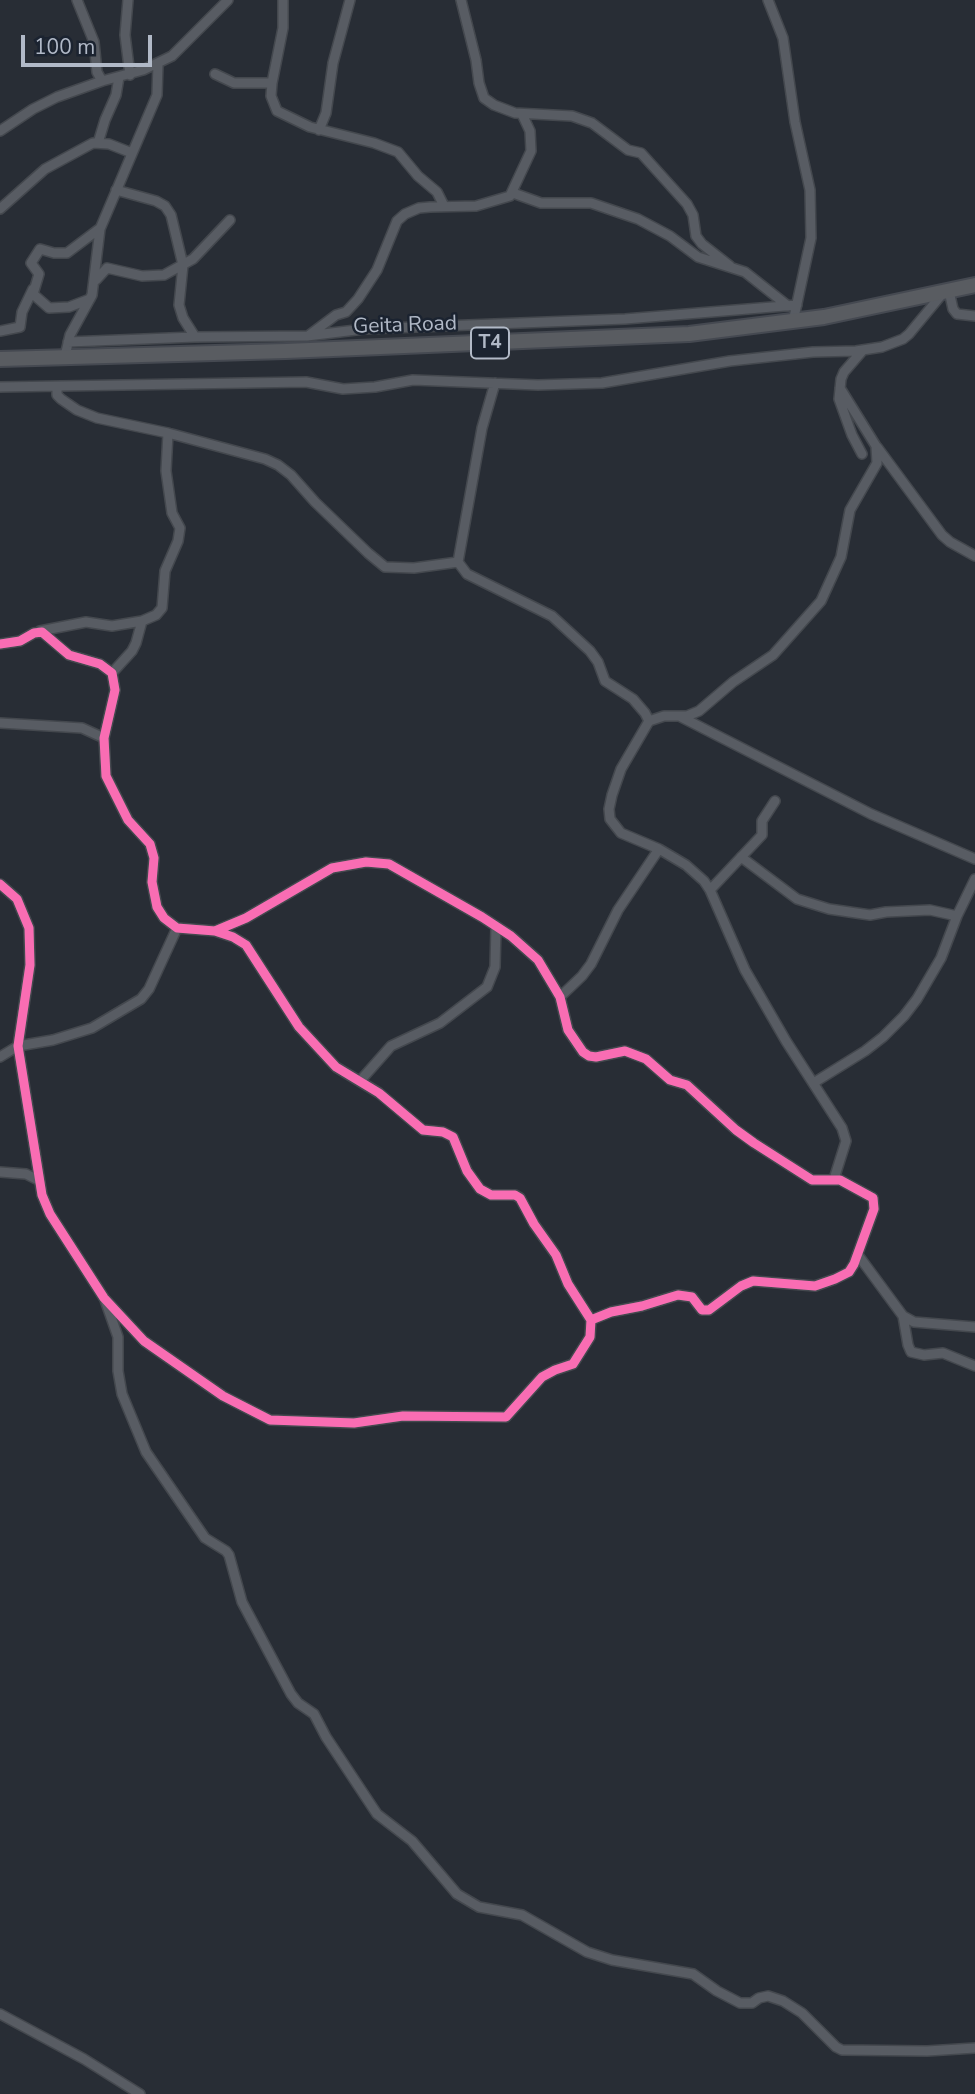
<!DOCTYPE html>
<style>
body{margin:0}
#map{position:relative;width:975px;height:2094px;overflow:hidden;background:#282d35;font-family:"Nunito Sans",sans-serif}
canvas{display:block}
.scale{position:absolute;left:21px;top:35px;width:131px;height:32px;box-sizing:border-box;border:4px solid #b1b9c7;border-top:0;padding-left:9px;font-size:21px;line-height:24px;white-space:nowrap;color:#b1b9c7;-webkit-text-stroke:5px #1b2330;paint-order:stroke}
</style>
<div id="map">
<canvas width="975" height="2094"></canvas>
<div class="scale">100 m</div>
</div>
<script>
const context = document.querySelector('canvas').getContext('2d');
context.lineJoin = 'round';
function poly(rows) {
  const path = new Path2D();
  for (const r of rows) {
    path.moveTo(r[0], r[1]);
    for (let i = 2; i < r.length; i += 2) path.lineTo(r[i], r[i + 1]);
  }
  return path;
}
function strokePath(path, color, width, dash) {
  context.strokeStyle = color;
  context.lineWidth = width;
  context.lineCap = dash ? 'butt' : 'round';
  context.setLineDash(dash || []);
  context.stroke(path);
}
function label(font, color, halo, rows, align = 'center') {
  context.font = font + ' "Nunito Sans",sans-serif';
  context.lineWidth = 5;
  context.setLineDash([]);
  context.textBaseline = 'middle';
  context.strokeStyle = halo;
  context.fillStyle = color;
  for (const [text, x, y, turn = 0] of rows) {
    context.save();
    context.translate(x, y);
    context.rotate((+turn || 0) * Math.PI / 180);
    context.textAlign = isNaN(turn) ? turn : align;
    if (halo) context.strokeText(text, 0, 0);
    context.fillText(text, 0, 0);
    context.restore();
  }
}
const minor = poly([
 [77,0,94,42,97,72,102,81],
 [128,0,125,35,130,75],
 [461,0,476,60,479,83,484,98,494,105,515,113,572,116,592,123,628,150,641,153,687,204,693,215,696,236,702,244,730,266],
 [768,0,783,38,795,122,810,190,811,238,793,322],
 [215,74,234,83,272,83,283,28,283,0],
 [272,83,271,96,277,111,310,127,374,143,398,152,418,176,437,192,444,206],
 [319,130,326,113,333,63,350,0],
 [0,131,33,109,57,97,102,81,143,70,172,56,228,0],
 [98,143,105,120,116,95,119,77],
 [116,190,156,201,165,206,171,215,183,265,179,305,183,318,195,337],
 [513,193,541,203,591,203,638,219,670,236,698,257,745,272,788,306],
 [0,209,45,169,93,143,109,144,132,153],
 [96,280,107,268,142,276,164,275,193,259,230,220],
 [949,291,953,309,957,314,975,316],
 [90,299,69,307,49,308,33,294,39,274,31,263,40,249,54,253,67,253,99,229],
 [0,331,20,327,22,312,33,289],
 [308,336,336,315,346,312,358,299,377,270,397,221,405,214,419,208,430,207,476,206,510,196,531,151,530,131,522,114],
 [68,342,195,337,307,336,364,329,625,319,797,305],
 [65,356,70,335,92,295,100,229,157,95,158,64],
 [495,383,482,428,458,562,467,574,552,616,590,651,598,662,605,681,633,699,645,713,649,721,621,769,612,795,609,809,610,819,621,833,659,849,686,865,704,881,710,890,745,970,786,1041,842,1128,846,1141,834,1179],
 [0,387,306,382,343,389,375,387,413,380,538,385,602,383,730,361,813,352,856,351,882,347,903,339,909,334,943,293],
 [57,387,57,395,61,399,77,410,97,418,168,433,265,459,278,465,291,475,315,502,368,553,385,567,414,568,458,562],
 [877,447,942,535,950,542,975,556],
 [862,454,852,435,839,399,841,379,844,372,863,350],
 [40,631,86,622,112,626,142,621],
 [0,644,20,641,34,633,42,632,69,655,100,664,112,673,115,690,104,738,106,776,128,820,150,844,154,858,152,882,157,907,164,918,177,928,215,931,246,918,332,868,366,862,389,864,482,917,511,936,538,960,560,997,568,1030,583,1052,589,1056,596,1057,625,1051,646,1059,670,1080,687,1085,736,1130,754,1143,812,1180,840,1180,873,1198,874,1209,854,1264,849,1272,835,1279,815,1286,753,1281,741,1286,709,1310,702,1310,692,1297,678,1295,642,1306,611,1312,591,1320],
 [112,673,132,651,136,643,142,621,156,615,162,608,165,571,178,541,180,528,172,513,166,471,168,433],
 [681,717,871,814,975,859],
 [649,721,664,716,687,716,699,711,733,682,773,655,821,601,841,557,850,510,877,463,876,446,840,388],
 [0,723,82,728,104,738],
 [741,857,797,899,829,909,870,915,886,912,930,910,957,916],
 [0,884,17,899,29,928,30,965,18,1046,42,1195,50,1214,104,1298,144,1341,223,1396,270,1420,354,1423,403,1416,506,1417,542,1377,555,1370,573,1364,590,1337,591,1320,568,1284,556,1255,534,1224,520,1198,515,1195,491,1195,480,1189,467,1171,453,1137,443,1132,423,1130,379,1093,336,1067,299,1027,246,945,233,937,215,931],
 [710,890,762,835,762,821,775,801],
 [560,997,582,976,591,964,618,910,659,849],
 [0,1057,18,1046,53,1040,92,1028,141,999,149,989,177,928],
 [360,1081,391,1046,440,1023,487,987,495,967,496,926],
 [815,1082,865,1051,883,1037,904,1016,917,999,941,958,957,916,975,879],
 [0,1172,26,1174,38,1180],
 [858,1255,903,1316,914,1322,975,1327],
 [105,1300,118,1337,118,1371,122,1394,146,1452,205,1538,226,1551,229,1555,242,1602,291,1694,298,1703,314,1714,326,1737,377,1814,412,1841,457,1894,479,1907,522,1915,587,1952,612,1960,693,1974,717,1991,740,2003,752,2003,759,1998,768,1996,783,2001,802,2013,836,2047,842,2050,927,2051,975,2048],
 [903,1316,908,1345,911,1352,924,1355,943,1353,975,1366],
 [0,2014,84,2059,140,2094]
]);
const trunk = poly([
 [0,359,286,351,689,334,824,317,975,285]
]);
const cycleway = poly([
 [0,644,20,641,34,633,42,632,69,655,100,664,112,673,115,690,104,738,106,776,128,820,150,844,154,858,152,882,157,907,164,918,177,928,215,931,246,918,332,868,366,862,389,864,482,917,511,936,538,960,560,997,568,1030,583,1052,589,1056,596,1057,625,1051,646,1059,670,1080,687,1085,736,1130,754,1143,812,1180,840,1180,873,1198,874,1209,854,1264,849,1272,835,1279,815,1286,753,1281,741,1286,709,1310,702,1310,692,1297,678,1295,642,1306,611,1312,591,1320],
 [0,884,17,899,29,928,30,965,18,1046,42,1195,50,1214,104,1298,144,1341,223,1396,270,1420,354,1423,403,1416,506,1417,542,1377,555,1370,573,1364,590,1337,591,1320,568,1284,556,1255,534,1224,520,1198,515,1195,491,1195,480,1189,467,1171,453,1137,443,1132,423,1130,379,1093,336,1067,299,1027,246,945,233,937,215,931]
]);
const shields = [
 [490,343,38]
];
const shieldNames = [
 ["T4",490,343]
];
const streetNames = [
 ["Geita Road",405,326,-2]
];
strokePath(minor, '#44484e', 12);
strokePath(trunk, '#454951', 18);
strokePath(minor, '#585c63', 9);
strokePath(trunk, '#595c61', 14);
strokePath(cycleway, '#f96db3', 9);
for (const [x, y, w] of shields) {
  const box = new Path2D();
  box.roundRect(x - w / 2, y - 15.5, w, 31, 5);
  context.fillStyle = '#1b2330';
  context.fill(box);
  strokePath(box, '#b1b9c7', 2);
}
label('bold 19px', '#b1b9c7', null, shieldNames);
label('21px', '#b1b9c7', '#1b2330', streetNames);
</script>
